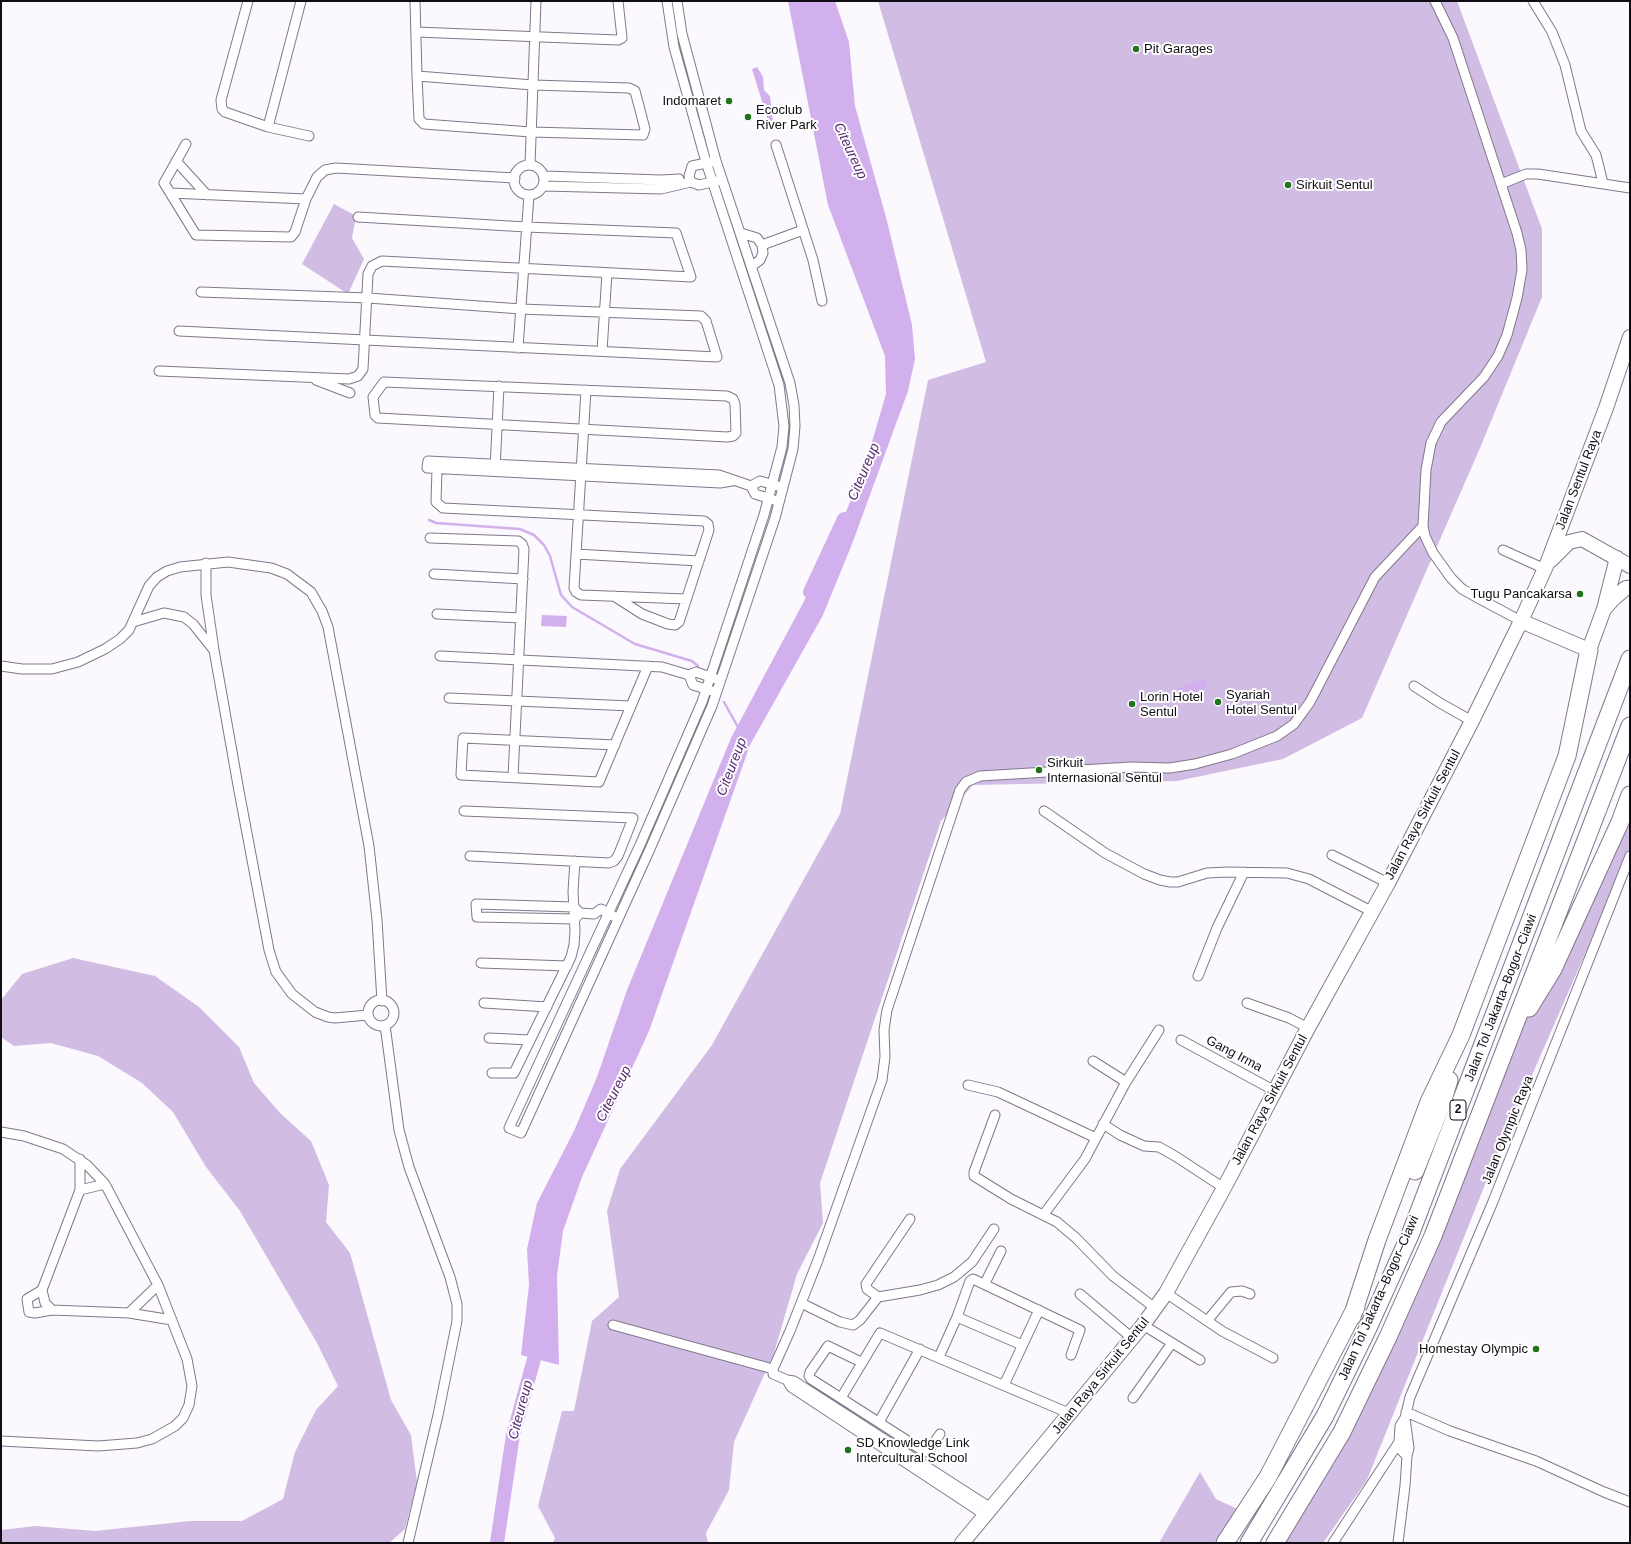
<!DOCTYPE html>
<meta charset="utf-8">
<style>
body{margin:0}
#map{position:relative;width:1631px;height:1544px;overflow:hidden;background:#fbf9fd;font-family:Helvetica,sans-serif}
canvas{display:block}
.frame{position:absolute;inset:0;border:2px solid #110d15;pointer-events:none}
</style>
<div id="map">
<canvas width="1631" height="1544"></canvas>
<div class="frame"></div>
</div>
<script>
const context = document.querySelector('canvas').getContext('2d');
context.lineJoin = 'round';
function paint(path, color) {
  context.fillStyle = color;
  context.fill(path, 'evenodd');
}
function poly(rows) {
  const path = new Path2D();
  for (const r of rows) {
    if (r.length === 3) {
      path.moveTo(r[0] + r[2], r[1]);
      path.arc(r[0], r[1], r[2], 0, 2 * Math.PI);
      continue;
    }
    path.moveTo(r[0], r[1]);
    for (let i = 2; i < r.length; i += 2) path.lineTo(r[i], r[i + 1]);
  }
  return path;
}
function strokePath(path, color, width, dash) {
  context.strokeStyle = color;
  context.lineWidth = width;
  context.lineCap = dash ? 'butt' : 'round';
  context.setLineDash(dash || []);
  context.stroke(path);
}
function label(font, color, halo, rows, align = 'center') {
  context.font = font + ' Helvetica,sans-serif';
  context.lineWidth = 4;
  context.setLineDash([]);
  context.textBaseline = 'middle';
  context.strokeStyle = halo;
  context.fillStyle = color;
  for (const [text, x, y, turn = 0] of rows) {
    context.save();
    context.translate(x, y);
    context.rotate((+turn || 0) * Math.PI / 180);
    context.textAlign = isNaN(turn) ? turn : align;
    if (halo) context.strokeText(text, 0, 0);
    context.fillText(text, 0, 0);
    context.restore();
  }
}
const green = poly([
 [878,1,1457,1,1542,229,1542,297,1480,448,1362,718,1283,759,1177,781,973,785,941,821,820,1183,823,1223,797,1274,774,1353,734,1442,729,1490,706,1533,708,1543,553,1543,555,1538,538,1506,562,1411,574,1411,592,1321,619,1297,607,1211,620,1169,712,1045,840,814,928,380,986,362],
 [334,204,356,216,352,238,364,259,348,294,302,264],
 [1630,795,1630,851,1494,1162,1367,1480,1323,1543,1275,1543,1342,1432,1507,1044],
 [73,958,155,976,199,1007,239,1047,254,1083,280,1113,311,1141,329,1185,326,1222,350,1253,391,1400,411,1435,417,1482,405,1529,389,1543,1,1543,1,1530,35,1526,95,1531,190,1521,242,1521,283,1499,295,1452,316,1410,338,1386,317,1343,240,1211,206,1167,173,1112,142,1083,98,1056,51,1043,14,1046,1,1037,1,1000,22,974],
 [1200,1472,1216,1499,1246,1513,1225,1543,1159,1543]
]);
const water = poly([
 [788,1,835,1,849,42,855,106,887,221,912,325,915,359,908,391,852,544,823,615,750,745,649,1031,582,1177,563,1231,557,1276,559,1365,521,1355,529,1285,527,1249,537,1203,574,1131,597,1077,627,990,731,738,826,560,865,466,886,394,885,356,828,205],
 [757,67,763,77,764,90,770,96,773,122,769,124,752,69],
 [542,615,567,616,566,627,541,626],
 [1204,678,1208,687,1180,698,1176,689]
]);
const stream = poly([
 [429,520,436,523,520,529,534,535,544,545,550,556,561,595,572,607,635,644,692,661,698,666],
 [724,702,739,729]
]);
const river = poly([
 [810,592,844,519],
 [497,1543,513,1435,539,1341]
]);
const street = poly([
 [248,1,221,100,222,109,225,112,268,127,309,136],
 [415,1,417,76],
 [667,1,674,47,706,162,779,385,784,426,782,447,764,515,702,702,640,845,509,1128,521,1133,650,849,712,706,775,518,793,449,795,426,794,405,790,383,716,161,682,34,677,1],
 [1435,1,1453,38,1517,233,1521,250,1522,270,1517,298,1507,335,1498,356,1484,377,1441,422,1431,443,1426,470,1423,526,1425,536,1433,553,1451,578,1462,589,1478,598,1521,621],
 [1533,1,1552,32,1565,65,1581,131,1596,155,1603,183],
 [416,32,618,40,622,38,618,1],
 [417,76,533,85,629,88,635,91,645,129,643,135,531,132,424,124,419,119,417,76],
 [268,127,301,1],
 [186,144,164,183,196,235,291,237,295,232,306,199,317,177,325,170,336,168,515,178],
 [776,145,813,260,822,301],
 [176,161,207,195],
 [711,162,692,166,689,176,691,182,699,185,717,181],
 [530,165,536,1],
 [529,180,15],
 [544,176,661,180,679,179],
 [1501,184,1526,174,1538,174,1630,188],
 [544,186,661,189,691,182],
 [170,193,306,199],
 [741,233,757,238,762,245,763,253,760,260,752,266],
 [762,245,803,230],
 [179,331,717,357,706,321,701,316,521,309,368,298,201,292],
 [518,348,529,195],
 [602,351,607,273],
 [159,371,349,379,358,376,363,369,368,274,372,266,382,261,691,277,676,233,526,227,358,217],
 [316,380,350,393],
 [384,382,727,396,733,399,735,404,736,433,733,436,727,437,378,418,375,415,373,397,384,382],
 [586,390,574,588,576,592,581,595,686,599],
 [437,469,436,502,443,508,704,521,708,524,709,530,679,622,675,625,668,624,642,614,614,596],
 [495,470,499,386],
 [732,481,720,483,427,468,428,461,719,475,751,486,760,481,778,486],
 [751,486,755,494,774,500],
 [430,538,518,541,522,544,524,549,513,777],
 [1503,550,1545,569],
 [576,554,699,561],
 [206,563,206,595,214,650,239,791,269,950,273,963,276,972,292,994,315,1012,328,1017,335,1018,368,1015],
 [434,574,523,579],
 [437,614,521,618],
 [133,622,164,613,184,617,193,624,213,649],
 [440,656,662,667,689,675,696,672,716,679],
 [1,666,22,669,52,669,78,662,105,649,120,639,129,630,149,586,157,577,167,571,180,567,228,562,271,568,287,574,311,592,322,611,328,627,369,846,377,920,382,1001],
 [689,675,693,685,712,691],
 [1414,686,1440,703,1472,721],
 [449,698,631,706],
 [615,745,463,738,461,775,599,782,631,706,648,666],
 [464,811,633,818,618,856,614,861,609,863,470,856],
 [1044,811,1105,853,1144,874,1160,880,1170,882,1178,882,1207,873,1228,872,1287,873,1309,879,1371,911],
 [1332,855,1388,883],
 [580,913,575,919,477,917,476,904,574,907,580,913,594,914,601,909,613,916],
 [481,963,567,966],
 [1198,976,1217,928,1244,872],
 [381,1013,13],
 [484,1003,547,1007],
 [1247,1003,1289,1018,1308,1028],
 [385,1025,399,1130,409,1167,450,1277,457,1304,457,1321,438,1415,408,1543],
 [489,1038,530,1040],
 [1181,1040,1275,1091],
 [1093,1061,1126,1082],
 [492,1073,514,1073,571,957,574,945,575,931,573,891,575,861],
 [968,1085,998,1092,1096,1138],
 [995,1115,974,1172,974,1176,1011,1199,1057,1222,1076,1238,1113,1276,1155,1308],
 [1103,1124,1120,1135,1144,1146,1159,1147,1175,1156,1224,1188],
 [1,1132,24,1136,63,1149,87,1165,105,1184,158,1285,187,1359,192,1386,189,1405,183,1418,175,1426,152,1439,137,1443,98,1446,1,1441],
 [80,1159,80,1190,42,1290,45,1303,52,1310,129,1313,172,1320],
 [80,1190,105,1184],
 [1044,1214,1085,1159,1126,1082,1159,1030],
 [985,1283,1001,1251],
 [42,1290,27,1299,29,1312,35,1313,52,1310],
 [1166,1293,1222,1331,1273,1358],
 [1080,1294,1132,1338],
 [878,1297,867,1289,866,1284,910,1219],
 [801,1303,840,1322,853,1325,860,1320,878,1297,920,1290,938,1285,954,1277,972,1262,994,1229],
 [129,1313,158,1285],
 [957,1317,1022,1345],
 [1207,1321,1231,1292,1242,1291,1250,1294],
 [613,1325,773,1369],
 [1143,1325,1200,1360],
 [939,1357,957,1317,970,1281,973,1279,1080,1330,1071,1355],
 [861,1362,828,1346,810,1372,809,1376,811,1379,925,1452,929,1450,940,1434],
 [787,1380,791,1387,985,1515],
 [1004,1385,1039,1310],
 [841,1398,880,1333,1071,1414],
 [1133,1398,1172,1343],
 [1406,1412,1450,1431,1536,1461,1604,1492,1630,1502],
 [879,1422,920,1349],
 [1407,1456,1401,1450,1399,1442,1400,1426,1405,1418,1410,1397,1492,1204,1630,856],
 [991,1508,794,1381,787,1380,773,1374,773,1369,790,1331,818,1260,882,1080,885,1057,884,1030,887,1010,960,790,966,782,980,776,1131,767,1170,768,1195,764,1232,754,1277,736,1294,724,1310,702,1375,577,1423,526],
 [1333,1543,1399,1442],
 [1398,1543,1405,1486,1407,1456,1409,1448,1405,1418]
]);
const primary = poly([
 [1551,560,1569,542,1582,539,1630,566],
 [1606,607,1614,598,1626,588,1630,588],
 [1521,621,1589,650,1604,609,1617,558],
 [962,1543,1143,1325,1166,1293,1224,1188,1308,1028,1388,883,1472,721,1521,621,1547,564,1606,408,1630,337]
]);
const highway = poly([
 [1529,1008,1553,969,1620,822,1630,795],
 [1415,1171,1441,1106,1449,1080],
 [1352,1317,1377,1240,1429,1102,1461,1035,1567,756,1589,650],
 [1225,1543,1268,1477,1356,1307],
 [1249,1543,1325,1416,1368,1328,1410,1235,1630,659],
 [1275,1543,1342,1432,1388,1337,1433,1236,1630,726]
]);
const markers = [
 [1136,49,4,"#20721b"],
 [729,101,4,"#20721b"],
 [748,117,4,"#20721b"],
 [1288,185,4,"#20721b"],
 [1580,594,4,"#20721b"],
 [1218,702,4,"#20721b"],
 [1132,704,4,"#20721b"],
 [1039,770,4,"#20721b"],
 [1536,1349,4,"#20721b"],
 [848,1450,4,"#20721b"]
];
const shields = [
 [1458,1110,16]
];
const shieldNames = [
 ["2",1458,1110]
];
const poiNames = [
 ["Pit Garages",1144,49],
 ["Indomaret",721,101,"right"],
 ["Ecoclub",756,110],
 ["River Park",756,125],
 ["Sirkuit Sentul",1296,185],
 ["Tugu Pancakarsa",1572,594,"right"],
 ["Syariah",1226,695],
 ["Hotel Sentul",1226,710],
 ["Lorin Hotel",1140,697],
 ["Sentul",1140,712],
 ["Sirkuit",1047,763],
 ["Internasional Sentul",1047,778],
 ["Homestay Olympic",1528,1349,"right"],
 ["SD Knowledge Link",856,1443],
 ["Intercultural School",856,1458]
];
const streetNames = [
 ["Jalan Sentul Raya",1579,480,-69],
 ["Jalan Raya Sirkuit Sentul",1423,815,-62],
 ["Jalan Tol Jakarta–Bogor–Ciawi",1501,998,-69],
 ["Gang Irma",1234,1054,28],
 ["Jalan Raya Sirkuit Sentul",1270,1100,-62],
 ["Jalan Olympic Raya",1508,1130,-68],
 ["Jalan Tol Jakarta–Bogor–Ciawi",1379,1298,-66],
 ["Jalan Raya Sirkuit Sentul",1101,1376,-51]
];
const waterNames = [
 ["Citeureup",850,151,65],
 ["Citeureup",864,472,-67],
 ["Citeureup",732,767,-69],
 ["Citeureup",614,1094,-63],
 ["Citeureup",521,1410,-75]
];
paint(green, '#d1bce3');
paint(water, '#d2afed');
strokePath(stream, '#d2afed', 2.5);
strokePath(river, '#d2afed', 14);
strokePath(street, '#82778b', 11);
strokePath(primary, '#82778b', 16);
strokePath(highway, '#82778b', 19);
strokePath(street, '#fff', 9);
strokePath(primary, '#fff', 14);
strokePath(highway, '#fff', 17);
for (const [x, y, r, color] of markers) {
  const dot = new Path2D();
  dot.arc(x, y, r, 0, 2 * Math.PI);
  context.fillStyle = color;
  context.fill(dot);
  strokePath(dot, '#fff', 1.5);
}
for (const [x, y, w] of shields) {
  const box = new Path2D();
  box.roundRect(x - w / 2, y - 10, w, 20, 3);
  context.fillStyle = '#fff';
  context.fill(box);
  strokePath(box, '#110d15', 1);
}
label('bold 12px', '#110d15', null, shieldNames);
label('13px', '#110d15', '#fff', poiNames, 'left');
label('13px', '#110d15', '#fff', streetNames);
label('italic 14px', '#572b73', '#fff', waterNames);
</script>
